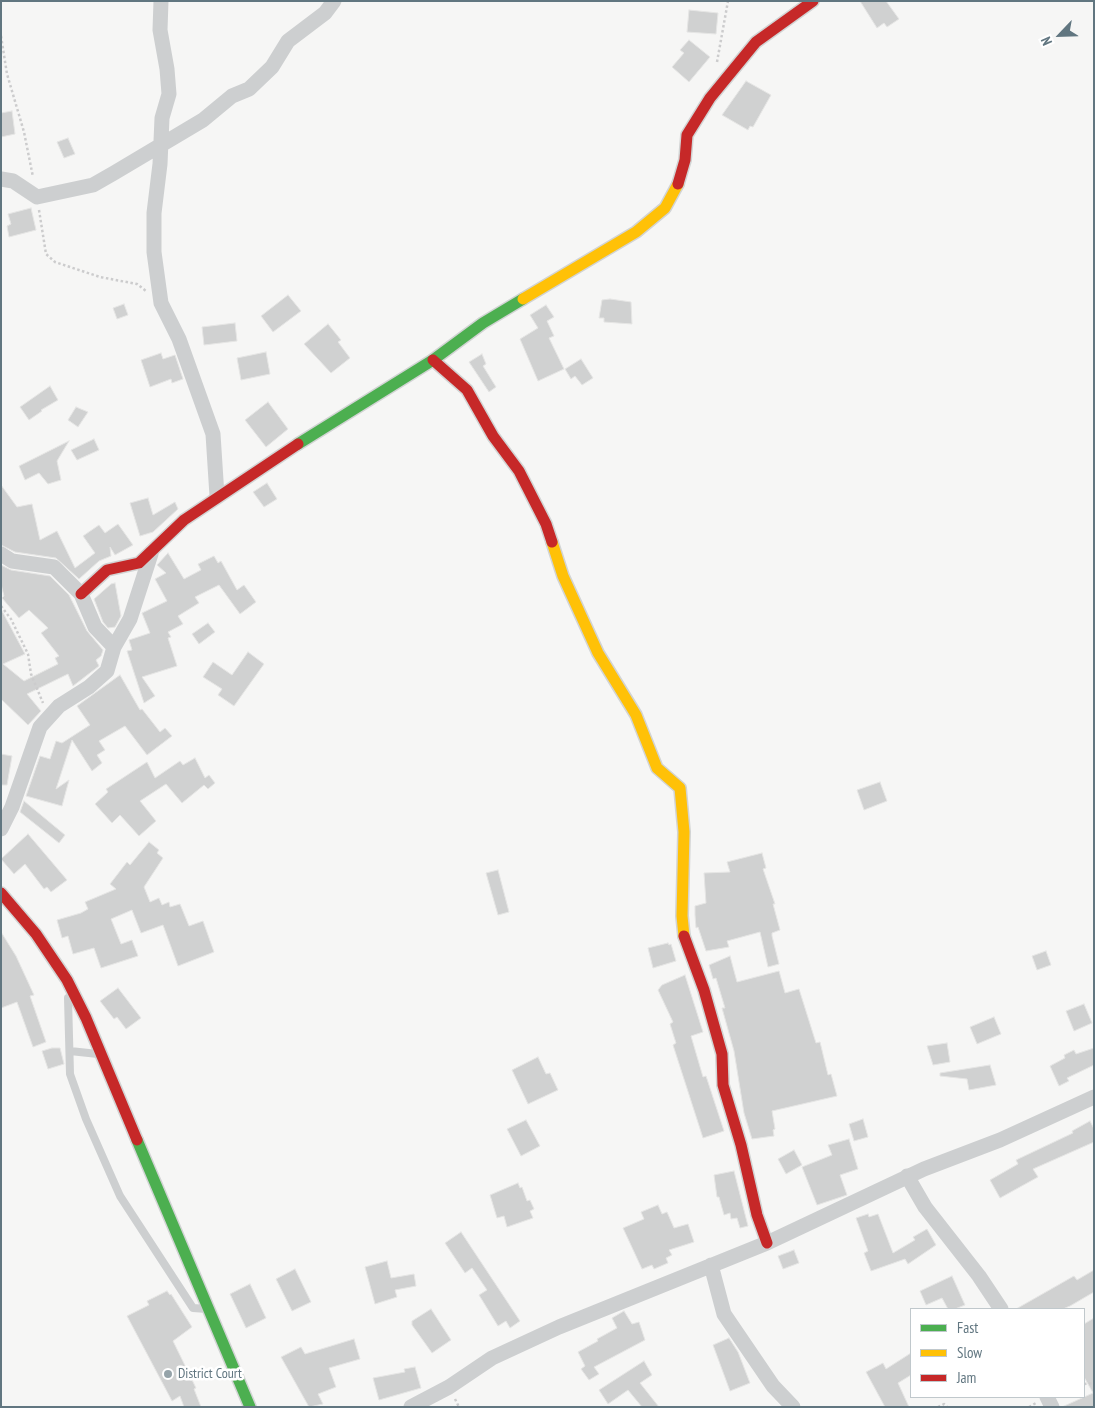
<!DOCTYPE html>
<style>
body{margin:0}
#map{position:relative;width:1095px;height:1408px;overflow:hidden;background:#f6f6f5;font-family:"PT Sans Narrow",sans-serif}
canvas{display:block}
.frame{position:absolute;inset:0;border:2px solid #617680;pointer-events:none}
.legend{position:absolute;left:910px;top:1308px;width:175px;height:90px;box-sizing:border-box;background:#fff;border:1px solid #c0c8cc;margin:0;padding:6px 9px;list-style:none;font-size:15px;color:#617680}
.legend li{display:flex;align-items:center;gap:10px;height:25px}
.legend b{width:25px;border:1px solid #c0c8cc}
.north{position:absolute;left:1035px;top:10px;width:50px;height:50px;-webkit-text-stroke:4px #fff;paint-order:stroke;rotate:246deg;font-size:14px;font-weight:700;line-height:20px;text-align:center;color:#617680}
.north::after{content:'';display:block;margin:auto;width:18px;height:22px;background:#617680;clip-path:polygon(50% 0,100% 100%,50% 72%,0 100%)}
</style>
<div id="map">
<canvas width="1095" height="1408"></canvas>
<div class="frame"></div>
<ul class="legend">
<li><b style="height:6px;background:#4caf50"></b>Fast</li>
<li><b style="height:6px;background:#ffc107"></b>Slow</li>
<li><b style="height:6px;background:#c62828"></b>Jam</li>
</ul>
<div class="north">N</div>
</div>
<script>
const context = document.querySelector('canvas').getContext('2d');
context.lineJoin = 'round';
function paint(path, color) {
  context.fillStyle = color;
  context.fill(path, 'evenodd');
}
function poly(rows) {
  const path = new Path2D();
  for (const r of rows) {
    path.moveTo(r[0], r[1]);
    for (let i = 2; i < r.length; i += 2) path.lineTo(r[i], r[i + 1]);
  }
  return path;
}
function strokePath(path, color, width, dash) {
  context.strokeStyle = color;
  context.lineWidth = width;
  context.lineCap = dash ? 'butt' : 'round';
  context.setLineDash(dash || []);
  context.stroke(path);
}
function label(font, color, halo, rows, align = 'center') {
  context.font = font + ' "PT Sans Narrow",sans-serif';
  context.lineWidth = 5;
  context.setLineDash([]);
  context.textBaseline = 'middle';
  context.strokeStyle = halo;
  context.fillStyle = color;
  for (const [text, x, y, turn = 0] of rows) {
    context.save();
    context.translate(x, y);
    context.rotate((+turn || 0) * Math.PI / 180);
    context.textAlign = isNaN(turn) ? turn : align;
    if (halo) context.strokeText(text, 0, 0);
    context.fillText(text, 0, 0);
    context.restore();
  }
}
const building = poly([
 [860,1,886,1,899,19,887,27,884,23,877,28,860,1],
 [689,10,718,13,716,34,687,32,689,10],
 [689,40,710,57,689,82,672,67,684,53,680,50,689,40],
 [746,81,771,95,753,127,750,126,748,130,722,115,746,81],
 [12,111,15,134,1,137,1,113,12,111],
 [68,138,75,154,64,158,57,142,68,138],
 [31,208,36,230,9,237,7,226,11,224,8,214,31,208],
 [288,295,301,311,273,332,261,316,288,295],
 [610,299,631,302,632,324,604,322,604,318,599,318,602,300,610,299],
 [124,304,128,315,117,319,113,308,124,304],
 [546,305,554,317,547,321,554,336,549,338,564,369,538,381,520,339,538,328,530,315,546,305],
 [235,323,237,341,204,345,202,327,235,323],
 [328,324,341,340,338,342,350,358,331,373,304,344,328,324],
 [266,352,270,374,241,380,237,358,266,352],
 [161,353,163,359,175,355,183,379,172,383,171,379,150,387,141,360,161,353],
 [482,354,486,364,483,366,496,387,489,392,469,362,482,354],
 [581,359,593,378,582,385,575,376,571,379,565,369,581,359],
 [50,386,58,400,41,410,42,411,29,420,20,407,50,386],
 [268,402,288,429,266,447,245,420,268,402],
 [76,407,88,412,78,427,68,420,76,407],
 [94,439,99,450,77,460,71,450,94,439],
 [69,441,57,461,61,480,48,484,39,473,25,480,19,466,69,441],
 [267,483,277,499,264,507,253,492,267,483],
 [1,485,17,507,32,504,40,540,57,531,75,568,95,553,83,536,99,525,105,533,118,524,133,545,115,555,110,547,111,556,99,561,79,579,56,558,15,552,1,545,1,485],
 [148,498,153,515,175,502,178,509,153,532,140,536,130,503,148,498],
 [168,553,184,579,201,570,198,564,214,556,218,563,221,561,237,590,244,585,256,602,240,614,219,585,195,597,199,603,178,616,183,624,168,632,171,637,168,638,177,666,142,677,155,696,144,703,127,651,132,650,129,640,150,633,142,613,167,601,155,579,166,573,157,565,168,553],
 [1,565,11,570,50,576,69,595,87,631,103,650,101,656,96,660,99,666,73,686,68,674,27,694,41,711,28,725,1,699,1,609,25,654,3,664,24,681,58,664,55,658,59,656,41,633,48,628,29,610,19,618,2,598,4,596,1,584,1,565],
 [115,583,121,616,115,627,108,628,103,622,94,599,111,584,115,583],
 [208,623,215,632,199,644,192,634,208,623],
 [248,652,264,664,234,706,218,695,222,689,203,677,213,662,232,675,248,652],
 [120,675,140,710,142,709,160,732,165,728,172,736,147,755,125,726,99,741,105,750,97,755,102,763,92,771,72,740,56,789,69,780,62,806,26,796,40,756,50,759,56,741,62,743,90,725,77,706,120,675],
 [1,754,12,756,7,785,1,785,1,754],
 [195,758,205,778,209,775,215,783,208,789,204,785,182,803,166,784,140,801,156,821,139,836,120,815,112,823,95,804,108,792,106,789,147,762,155,778,180,761,183,765,195,758],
 [880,782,887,801,864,810,857,790,880,782],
 [24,801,65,835,59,843,20,812,24,801],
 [28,834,67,880,51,892,47,887,44,889,25,864,14,874,1,859,28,834],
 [149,842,159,850,157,853,163,858,144,887,150,902,159,898,162,905,169,902,170,907,180,904,189,926,203,921,214,952,178,966,163,925,141,933,132,910,111,919,121,944,132,940,138,956,101,968,94,948,73,954,68,936,62,938,57,920,81,913,88,909,85,902,116,889,110,884,127,862,130,865,149,842],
 [762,853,766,868,763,869,775,904,773,904,780,930,772,933,772,936,779,964,768,967,760,932,727,941,729,947,706,951,698,927,696,928,695,915,695,906,706,903,704,873,730,872,727,862,762,853],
 [498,870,509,912,498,915,486,873,498,870],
 [1,932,16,956,34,995,30,996,46,1042,33,1047,17,1002,1,1008,1,932],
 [668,943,669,945,671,944,676,961,653,968,648,948,668,943],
 [1046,951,1051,965,1037,970,1032,956,1046,951],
 [730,956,737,982,779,971,785,993,799,989,816,1043,820,1042,828,1075,831,1074,837,1096,772,1111,775,1129,773,1130,774,1136,752,1139,744,1113,734,1051,722,1008,725,1008,716,978,713,979,709,965,730,956],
 [685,975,703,1032,691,1036,703,1077,706,1076,724,1131,703,1138,673,1045,676,1043,670,1024,673,1022,658,990,662,985,685,975],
 [118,988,141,1018,126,1029,117,1017,114,1019,100,1001,118,988],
 [1084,1004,1092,1023,1074,1031,1066,1011,1084,1004],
 [994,1017,1001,1034,977,1044,970,1027,994,1017],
 [947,1043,950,1062,933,1065,927,1046,947,1043],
 [52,1048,60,1048,64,1064,48,1069,42,1051,52,1048],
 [1094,1048,1094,1065,1067,1078,1069,1081,1059,1086,1050,1066,1065,1058,1064,1055,1074,1050,1076,1054,1094,1048],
 [538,1057,546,1074,550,1073,558,1090,528,1104,512,1070,538,1057],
 [990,1065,996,1085,969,1090,967,1079,940,1076,940,1073,990,1065],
 [863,1119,868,1137,854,1141,849,1124,863,1119],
 [526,1120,540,1146,521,1156,507,1129,526,1120],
 [1090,1121,1094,1129,1094,1142,1033,1169,1038,1177,1000,1198,990,1180,1018,1164,1016,1160,1073,1133,1072,1131,1090,1121],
 [849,1139,858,1169,840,1175,847,1195,817,1205,802,1167,832,1155,828,1145,849,1139],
 [794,1150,802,1165,786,1174,778,1159,794,1150],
 [734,1171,748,1226,740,1228,737,1218,731,1219,730,1213,724,1215,719,1197,717,1197,714,1175,734,1171],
 [518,1183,520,1188,522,1187,527,1201,530,1200,534,1209,530,1211,533,1218,507,1227,504,1216,497,1218,490,1195,518,1183],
 [658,1205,662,1214,667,1212,674,1228,688,1224,694,1242,669,1250,672,1255,666,1258,668,1263,654,1269,652,1265,642,1269,623,1228,644,1219,641,1212,658,1205],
 [868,1214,869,1217,878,1214,893,1253,915,1240,913,1237,927,1229,936,1245,908,1264,905,1259,871,1271,864,1253,868,1251,856,1218,868,1214],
 [461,1232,520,1321,510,1328,506,1321,498,1326,479,1295,487,1290,472,1268,465,1273,445,1243,461,1232],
 [794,1250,799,1263,783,1269,778,1256,794,1250],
 [387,1261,391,1278,414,1274,416,1286,395,1290,397,1297,375,1304,365,1267,387,1261],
 [295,1269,311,1302,292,1311,276,1279,295,1269],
 [1094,1270,1094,1292,1070,1306,1063,1309,1016,1309,1074,1276,1077,1280,1094,1270],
 [952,1276,965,1305,955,1309,948,1309,942,1298,926,1305,920,1291,952,1276],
 [250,1284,266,1318,246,1328,230,1294,250,1284],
 [167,1291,170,1295,171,1294,192,1327,173,1341,196,1388,194,1389,201,1407,184,1407,180,1396,172,1401,127,1316,149,1305,147,1301,167,1291],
 [431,1309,451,1340,432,1353,412,1325,412,1321,431,1309],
 [624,1311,632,1324,639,1322,645,1340,594,1367,599,1374,589,1380,581,1369,585,1366,578,1352,598,1341,597,1339,617,1328,612,1318,624,1311],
 [1094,1318,1094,1407,1062,1407,1093,1393,1084,1377,1084,1324,1094,1318],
 [729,1338,738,1352,750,1383,730,1391,713,1345,729,1338],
 [354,1339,360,1359,329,1368,336,1387,318,1394,323,1404,309,1407,281,1357,301,1347,305,1354,354,1339],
 [911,1353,911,1375,898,1383,909,1407,885,1407,866,1372,883,1363,886,1369,911,1353],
 [644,1361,652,1375,640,1383,659,1407,642,1407,628,1390,608,1404,599,1390,644,1361],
 [415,1367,421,1388,379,1400,373,1378,405,1372,404,1369,415,1367]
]);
const path = poly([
 [1,36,7,74,24,132,33,177],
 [717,62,728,1],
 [39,210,46,254,55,262,100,277,137,284,146,291],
 [1,606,11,619,28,654,31,674,43,703],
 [1084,1384,1094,1383],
 [455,1399,459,1407],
 [938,1407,944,1404,947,1407],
 [1029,1407,1036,1403]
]);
const lane = poly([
 [68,998,70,1074,86,1119,120,1196,193,1308,207,1309],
 [70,1051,98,1054]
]);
const street = poly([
 [161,1,160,30,167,69,169,94,162,118,160,164,154,213,154,252,161,303,179,339,213,434,217,496],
 [1,179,13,181,37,197,93,185,114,173,203,120,232,96,249,89,272,67,288,41,325,13,334,1],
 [1,554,12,561,54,567,81,594,95,627,114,647,107,671,89,687,59,706,40,727,12,807,1,829],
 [114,647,130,619,151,554],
 [907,1176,925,1207,979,1276,1001,1309],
 [711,1265,724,1314,773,1386,793,1407],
 [1047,1397,1052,1407],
 [411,1407,449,1387,492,1358,559,1327,767,1243,924,1169,1000,1140,1094,1097]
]);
const fast = poly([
 [298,444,433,360,483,323,523,299],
 [137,1140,250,1407]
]);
const slow = poly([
 [523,299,636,232,665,208,678,184],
 [552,542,563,576,598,653,636,715,657,768,680,788,684,832,682,916,684,936]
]);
const jam = poly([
 [678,184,685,160,687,135,710,98,756,42,813,1],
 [433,360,467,390,493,436,519,471,546,524,552,542],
 [81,594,107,570,139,563,184,520,298,444],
 [1,893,36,934,67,980,86,1018,137,1140],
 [684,936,704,990,722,1054,723,1085,741,1145,757,1215,767,1243]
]);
const markers = [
 [168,1374,5,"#95a3a9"]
];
const poiNames = [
 ["District Court",178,1374]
];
paint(building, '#d0d1d1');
strokePath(building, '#e5e5e4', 1);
strokePath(fast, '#d2d4d4', 14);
strokePath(slow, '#d2d4d4', 14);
strokePath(jam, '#d2d4d4', 14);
strokePath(path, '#cccccd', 2.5, [2.5, 2.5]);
strokePath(lane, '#cdcfd0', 8);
strokePath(street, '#cdcfd0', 15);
strokePath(fast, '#4caf50', 11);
strokePath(slow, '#ffc107', 11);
strokePath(jam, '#c62828', 11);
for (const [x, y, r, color] of markers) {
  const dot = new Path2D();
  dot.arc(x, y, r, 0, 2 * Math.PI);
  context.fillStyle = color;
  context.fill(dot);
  strokePath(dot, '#fff', 2);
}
label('14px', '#617680', '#fff', poiNames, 'left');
</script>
